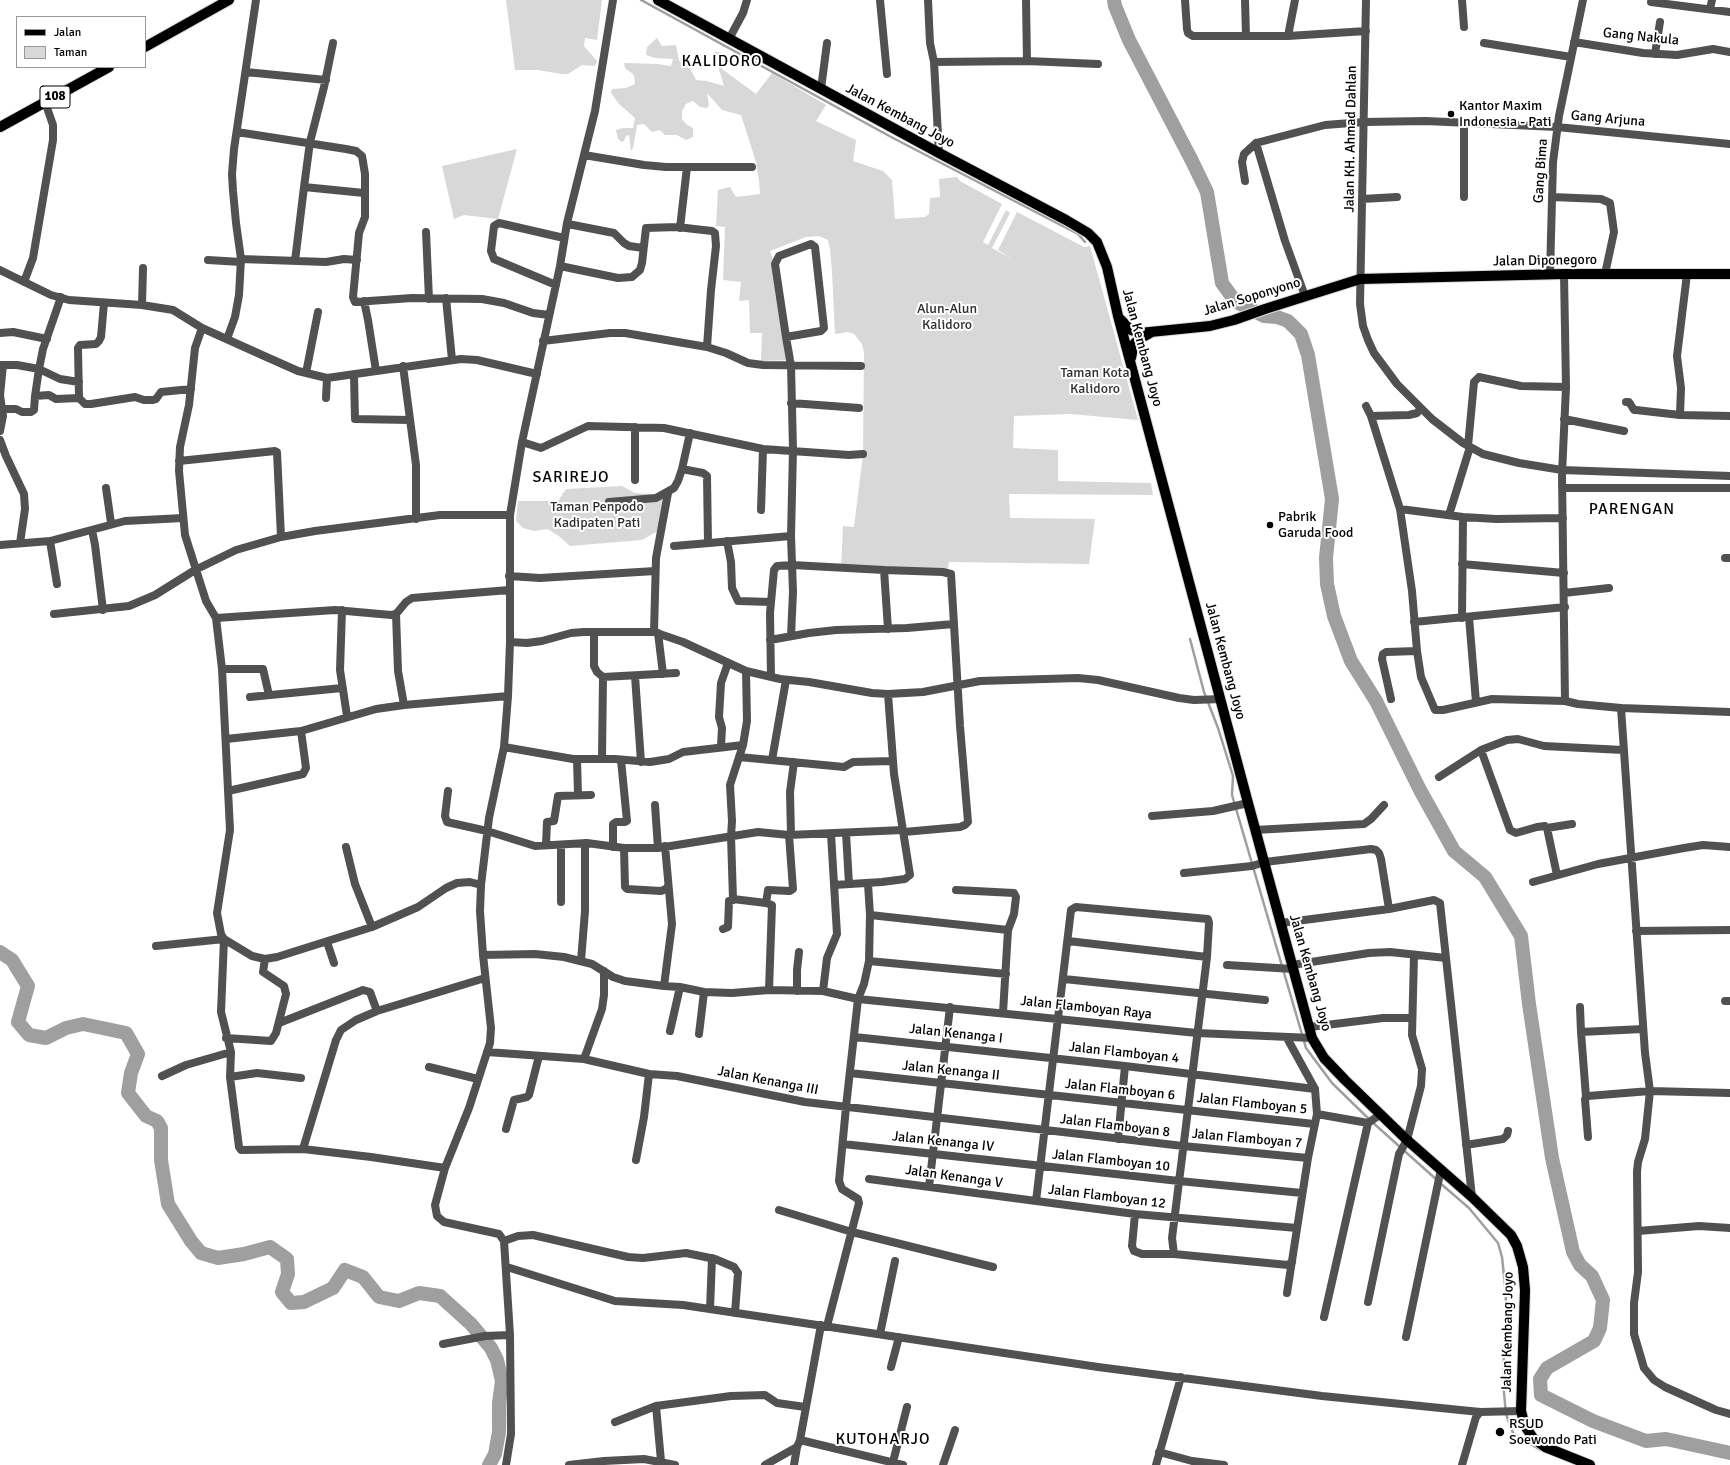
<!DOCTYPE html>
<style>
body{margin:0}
#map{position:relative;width:1730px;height:1465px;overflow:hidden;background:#fff;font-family:Signika,sans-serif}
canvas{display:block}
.legend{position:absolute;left:16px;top:16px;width:130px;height:52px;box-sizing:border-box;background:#fff;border:1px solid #999;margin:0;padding:5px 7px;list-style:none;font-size:12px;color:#000}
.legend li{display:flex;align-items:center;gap:8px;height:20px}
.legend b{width:20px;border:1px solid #999}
</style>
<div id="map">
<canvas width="1730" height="1465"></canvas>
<ul class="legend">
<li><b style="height:5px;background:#000"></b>Jalan</li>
<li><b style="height:11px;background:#d8d8d8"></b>Taman</li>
</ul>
</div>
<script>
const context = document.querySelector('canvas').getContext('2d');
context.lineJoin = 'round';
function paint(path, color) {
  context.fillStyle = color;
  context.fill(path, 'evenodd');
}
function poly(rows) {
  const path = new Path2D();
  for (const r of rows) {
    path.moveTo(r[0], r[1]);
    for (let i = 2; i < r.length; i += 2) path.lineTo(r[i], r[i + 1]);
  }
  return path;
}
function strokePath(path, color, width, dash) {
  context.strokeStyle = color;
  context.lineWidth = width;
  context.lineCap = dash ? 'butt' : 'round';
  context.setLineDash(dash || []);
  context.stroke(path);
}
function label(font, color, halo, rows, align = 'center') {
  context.font = font + ' Signika,sans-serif';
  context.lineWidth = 4;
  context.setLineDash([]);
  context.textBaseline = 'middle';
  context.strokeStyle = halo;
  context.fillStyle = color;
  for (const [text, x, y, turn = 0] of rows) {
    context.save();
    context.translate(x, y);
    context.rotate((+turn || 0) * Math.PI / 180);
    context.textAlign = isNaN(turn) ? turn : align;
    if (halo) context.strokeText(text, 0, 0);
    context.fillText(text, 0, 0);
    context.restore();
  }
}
const green = poly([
 [506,0,602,0,597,40,585,38,584,46,597,61,595,66,582,65,568,74,562,74,537,70,515,70],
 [657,38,662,46,676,45,679,60,683,66,689,66,696,80,707,81,724,86,714,52,720,52,728,58,727,63,722,69,756,94,772,73,826,105,816,121,856,140,853,161,883,171,892,180,895,219,925,217,929,214,930,198,940,197,939,179,957,177,960,181,1002,204,983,242,988,245,1006,210,1010,213,992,248,1012,259,998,250,1017,212,1084,247,1090,246,1138,420,1070,414,1014,416,1013,448,1058,450,1058,481,1151,483,1153,495,1009,494,1010,518,1095,519,1089,564,949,562,947,572,841,568,843,526,854,527,863,454,864,352,862,344,854,334,848,332,835,334,832,272,830,249,828,240,819,236,806,237,770,251,775,264,790,360,761,361,762,333,750,333,749,300,739,301,741,282,723,280,725,227,716,226,718,190,730,187,736,197,760,194,759,181,756,162,741,115,722,110,707,93,709,105,707,108,700,107,693,101,686,104,682,111,682,119,686,124,693,128,693,137,686,140,677,135,665,135,660,130,652,132,644,124,637,125,633,148,631,151,629,135,626,136,624,141,622,142,618,139,616,130,623,128,633,128,635,118,619,104,611,93,612,89,626,88,635,84,634,75,625,68,624,63,658,64,671,66,673,59,655,58,646,55,647,47],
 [517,149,498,219,464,215,454,219,442,166],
 [622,486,635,493,665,495,658,531,642,540,570,546,560,537,548,529,534,531,523,528,516,521,518,501,558,501,566,489]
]);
const stream = poly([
 [641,0,893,138,1078,234,1085,242],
 [1190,639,1204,692,1218,728,1233,776,1232,795,1306,1048,1332,1083,1371,1121,1437,1180],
 [1440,1183,1469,1208,1498,1243,1502,1257,1506,1295,1503,1382,1506,1414,1513,1433,1523,1440,1541,1450]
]);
const river = poly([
 [1114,0,1115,6,1129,40,1192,161,1207,192,1222,283,1235,301,1264,316,1277,317,1288,321,1301,334,1308,355,1332,499,1326,558,1327,584,1334,616,1351,661,1376,701,1420,790,1454,851,1485,877,1521,936,1529,1004,1552,1158,1573,1252,1580,1265,1592,1276,1603,1300,1600,1328,1594,1341,1547,1368,1540,1379,1541,1395,1593,1421,1646,1441,1666,1439,1730,1453],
 [0,952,12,960,28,986,18,1022,29,1035,46,1038,66,1028,83,1024,126,1033,138,1054,131,1073,128,1093,146,1116,157,1121,161,1128,161,1160,168,1204,191,1241,201,1253,218,1258,244,1254,270,1247,287,1259,288,1274,282,1292,291,1303,304,1302,333,1288,345,1270,363,1277,379,1297,399,1301,419,1293,440,1296,471,1324,491,1348,497,1360,502,1381,499,1403,499,1432,495,1454,489,1465]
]);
const minor = poly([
 [880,0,887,74],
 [928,0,930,43,934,62,939,153],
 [1185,0,1187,29,1188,33,1193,36,1288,36,1366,31],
 [1245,0,1246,36],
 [1366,0,1360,304,1363,326,1368,340,1374,353,1397,384,1432,419,1463,443,1483,454,1519,463,1562,470,1730,476],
 [1462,0,1464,27],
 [1651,2,1730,12],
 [1710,9,1712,0],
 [1288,36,1295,0],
 [729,39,743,13,747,0],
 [1574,42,1643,53,1677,55,1713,49,1730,52],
 [333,43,324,87,310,142,304,187,364,193],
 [1484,43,1571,57],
 [1655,54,1660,22],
 [1027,61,1098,64],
 [934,62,1027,61,1026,0],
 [246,72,326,80],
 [821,89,827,43],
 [237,132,346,149,356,151,362,156,365,174,365,217,359,233,353,297,355,302,412,298,482,299,504,303,533,313,549,315],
 [584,155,644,165,666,167,752,167],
 [1245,181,1242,162,1244,154,1256,143],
 [1464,197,1464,123],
 [1552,197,1601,199,1610,203,1614,232,1605,274],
 [1362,199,1397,197],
 [568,224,614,233,624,243,629,246,643,248],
 [680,228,687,167],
 [426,232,429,299],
 [241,259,326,262,344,259,357,260],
 [208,260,241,262],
 [295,261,304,187],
 [560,266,618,278,632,277,640,270,642,263,646,228,677,227,712,231,715,233,716,246,711,290,707,347],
 [0,270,51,295,69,300,142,305,173,310,202,328,262,355,298,371,327,378,461,359,477,360,537,374],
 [1550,274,1553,162,1559,116,1583,0],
 [1564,274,1566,387,1562,474,1565,701,1578,704,1621,708,1645,1053,1650,1091,1645,1139,1638,1162,1637,1172,1638,1272,1634,1303,1634,1334,1644,1368,1654,1380,1665,1387,1716,1410,1730,1414],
 [24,282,33,258,53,140,53,125,45,102],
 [556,285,494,259,491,251,494,226,499,223,564,238],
 [1305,296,1285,241,1256,143,1325,125,1364,122,1426,121,1557,127,1730,144],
 [446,298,452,360],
 [364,301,368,320,376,371],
 [142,305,143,268],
 [202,328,195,348,189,405,180,447,179,471,185,535,206,601,216,618,222,669,230,830,217,913,221,934,224,939,252,956,265,959,277,957,372,927,418,907,446,888,457,883,470,882,481,885],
 [0,333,13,332,47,339],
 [786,337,821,331,824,328,815,247,811,244,779,256,775,264,786,337,790,360,791,365,793,450,791,536,793,592,791,636],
 [227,339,235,317,239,295,241,259,236,223,233,191,232,174,234,149,256,0],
 [543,341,610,333,625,333,707,347,726,353,748,363,763,365,861,366],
 [0,365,17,365,39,369,43,349,61,297],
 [403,366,416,465,416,519],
 [306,373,318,312],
 [354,375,355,419,410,420],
 [35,396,39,369,60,379,79,382],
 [79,398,78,348,80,345,96,344,99,341,101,337,104,303],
 [326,398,327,378],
 [1626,402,1629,402,1634,410,1636,410,1680,415,1730,416],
 [791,403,859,408],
 [1366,406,1371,416,1400,509,1412,591,1417,651,1421,677,1435,710,1443,710,1492,699,1565,701],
 [2,409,16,409,22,412,31,412,34,410,35,396,49,395,56,399,79,398,85,404,91,404,135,397,144,400,153,400,156,399,161,392,191,389],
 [1680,415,1681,388,1677,356,1687,274],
 [1371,416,1409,415,1417,413,1421,408],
 [1564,419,1624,431],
 [635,427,635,480],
 [0,431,3,416,0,395,3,365],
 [0,440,6,456,24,494,25,509,20,543],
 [522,442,541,448,588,426,664,428,763,449,849,455,863,454],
 [1468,446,1474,382,1479,377,1521,386,1566,387],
 [179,461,275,451,277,452,281,537],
 [682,469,703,473,707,476,708,543],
 [106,488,111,523],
 [1562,488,1730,488],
 [609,502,656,498,674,488,678,481,682,469,690,433],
 [1400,509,1463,517,1496,519,1563,518],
 [761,510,763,449],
 [1449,515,1470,447],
 [92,530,95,545,103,610],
 [50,541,57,584],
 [727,541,731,562,732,588,738,601,771,602],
 [0,545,50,541,125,521,183,518],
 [674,546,791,536],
 [1725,558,1730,558],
 [1462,564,1564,573],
 [884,570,888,629],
 [509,576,540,578,655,571],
 [1564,593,1609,588],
 [342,610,340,670,347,716],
 [54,614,129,606,155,595,195,570,236,550,281,537,315,531,440,515,510,515],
 [396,614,398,671,404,705],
 [1469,617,1476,702],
 [216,618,335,610,391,615,396,614,406,602,412,598,509,590],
 [1462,618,1463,517],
 [1414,622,1565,607],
 [594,632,594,666,597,672,603,677],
 [654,632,656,558,668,493],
 [658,633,663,674],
 [770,640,809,633,836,630,907,628,954,624],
 [510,642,527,643,542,641,571,633,584,632,654,632,683,642,746,671,780,679,809,682,872,693,888,694,923,692,980,681,1078,678,1098,680,1179,698,1194,700,1221,699],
 [222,669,263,669,269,695],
 [746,671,747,721,743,745,730,785,732,821,731,836,733,899,766,903,772,905,769,990],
 [635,676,641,762],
 [771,677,770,613,774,570,777,566,792,565,884,570,943,572,951,574,960,726,968,822,965,825,960,827,904,832],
 [250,697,342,688],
 [1391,699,1382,659,1383,654,1386,652,1417,651],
 [1621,708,1730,712],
 [226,739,301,731,376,709,404,705,508,696],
 [721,746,722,728,719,717,721,683,728,663],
 [504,747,573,759,615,759,650,762,669,759,683,752,743,745],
 [1481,750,1510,830,1516,833,1537,827,1545,826,1547,828,1557,875],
 [739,757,844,767,853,762,893,761],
 [577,759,578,795],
 [602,759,603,677,676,673],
 [772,760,786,680],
 [1439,777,1481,750,1507,740,1518,739,1544,746,1623,750],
 [228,791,303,774,306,768,301,731],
 [448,791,445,816,447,822,487,831,535,846,587,843,624,848,658,848,758,832,789,835,903,830],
 [655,805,658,848],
 [1152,816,1213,811,1248,803],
 [1547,828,1572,824],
 [1255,830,1364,824,1371,819,1384,805],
 [846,833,849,884],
 [791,835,790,792,794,762],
 [546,845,547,822,554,821,558,796,591,795],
 [561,845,561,902],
 [346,847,355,884,372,927],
 [613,847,613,824,616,822,625,822,627,821,621,760],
 [624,848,625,887,627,889,661,891,666,889,668,886],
 [1184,873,1252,866,1265,862,1371,849,1376,850,1379,853,1381,859,1389,909],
 [1533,882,1598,864,1684,848,1703,845,1730,847],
 [868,884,870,915,869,961],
 [834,885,882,882,905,879,910,875,894,774,888,694],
 [956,890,1014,893,1016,897,1014,914,1008,930],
 [766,903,768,890,790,891,793,889,789,835],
 [870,915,1008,930,1003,1013],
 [1281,923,1389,909,1434,900,1440,903,1472,1197],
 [723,929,728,927,729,901,733,900],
 [1636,931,1730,930],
 [1068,941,1207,957],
 [327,942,334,963],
 [156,946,224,939,221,1012,231,1052,230,1077,239,1147,241,1150,303,1149,371,1157,445,1168],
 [483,955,535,954,564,957,592,964,613,977,625,981,664,986,680,987,704,992,732,993,769,990,823,991,858,999,1197,1033,1312,1038],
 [581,961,585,911,585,843],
 [1227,965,1293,969],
 [1292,965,1369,953,1390,952,1446,958],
 [1064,979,1265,1000],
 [664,986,672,924,665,846],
 [797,991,797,970,799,952],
 [823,991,827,958,837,934,831,834],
 [1725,1001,1730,1001],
 [1580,1007,1581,1032],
 [279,1023,363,990,370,992,377,1011],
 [1310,1027,1383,1018,1412,1018],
 [670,1031,680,987],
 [699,1034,704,992],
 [855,1037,1125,1066,1315,1089],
 [226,1038,271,1041,276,1033,286,994,284,986,263,972,265,959],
 [487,1052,584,1059,649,1074,677,1076,805,1102,1183,1146,1308,1158],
 [584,1059,602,1009,604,995,604,971],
 [429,1067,478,1079],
 [850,1073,1314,1124],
 [162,1076,186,1065,231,1052],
 [230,1077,257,1073,301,1078],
 [1586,1097,1581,1032,1643,1029],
 [1317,1114,1368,1123],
 [506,1129,514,1100,527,1097,529,1095,539,1056],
 [1588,1137,1585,1099,1588,1096,1650,1091,1730,1093],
 [1118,1139,1125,1066],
 [843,1144,1179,1181,1302,1193],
 [1466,1145,1503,1139,1507,1135,1508,1131],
 [303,1149,336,1040,341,1030,356,1020,377,1011,485,978],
 [636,1160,644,1117,649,1074],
 [869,1179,1135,1214,1297,1228],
 [929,1187,950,1007],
 [1036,1201,1071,910,1076,907,1208,919,1209,923,1207,957,1172,1238,1174,1254],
 [779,1210,852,1232,993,1267],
 [1135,1214,1132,1246,1134,1251,1142,1254,1174,1254,1288,1265,1292,1262],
 [1638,1231,1699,1226,1730,1228],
 [504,1241,518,1236,533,1235,628,1257,643,1258,686,1253,715,1259,734,1267,738,1273,735,1313],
 [507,1267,615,1301,683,1305,1098,1367,1322,1396,1480,1412,1521,1411],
 [1287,1293,1308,1158,1317,1114,1315,1089,1287,1038],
 [1368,1302,1399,1154,1407,1140,1421,1086,1422,1069,1412,1035,1414,955],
 [710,1309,712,1258],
 [1324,1317,1368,1123,1381,1114],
 [827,1326,859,1203,858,1199,842,1189,839,1181,846,1107,858,999,864,984,869,961,1006,974],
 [880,1334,895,1261],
 [1406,1337,1441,1169],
 [443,1344,485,1336,510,1335],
 [891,1367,899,1337],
 [615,1422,656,1406],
 [800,1440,903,1465],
 [1159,1452,1192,1461,1224,1465],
 [661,1461,656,1406,731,1396,765,1395,777,1403,805,1407],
 [893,1462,907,1407],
 [506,1465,511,1434,510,1335,504,1241,499,1234,444,1222,437,1216,435,1205,445,1168,469,1108,490,1043,491,1028,483,955,480,911,481,885,489,818,504,747,508,696,510,642,510,515,522,442,560,266,567,223,595,111,613,0],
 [569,1465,604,1461,644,1459,675,1465],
 [765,1465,797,1447,800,1440,821,1325],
 [794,1465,797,1447],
 [943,1465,955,1430],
 [1156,1465,1181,1377],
 [1462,1465,1476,1417,1480,1412]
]);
const major = poly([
 [658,0,939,153,1066,220,1088,233,1097,242,1107,267,1118,316,1248,803,1312,1038,1324,1058,1345,1080,1407,1140,1472,1197,1511,1235,1517,1246,1523,1267,1525,1290,1521,1411,1525,1426,1533,1438,1545,1447,1590,1465],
 [145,47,229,0],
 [0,127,109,67],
 [1119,318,1131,330,1140,333,1210,326,1234,320,1265,309,1360,279,1564,274,1730,274],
 [1131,358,1134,344,1139,339,1150,333]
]);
const markers = [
 [1451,114,4,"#000"],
 [1270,525,4,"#000"],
 [1500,1432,5,"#000"]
];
const shields = [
 [55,97,30]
];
const shieldNames = [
 ["108",55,97]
];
const streetNames = [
 ["Gang Nakula",1641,37,6],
 ["Jalan Kembang Joyo",900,116,28],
 ["Gang Arjuna",1608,119,5],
 ["Jalan KH. Ahmad Dahlan",1351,139,-89],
 ["Gang Bima",1541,171,-86],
 ["Jalan Diponegoro",1545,261,-1],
 ["Jalan Soponyono",1252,297,-17],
 ["Jalan Kembang Joyo",1142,348,75],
 ["Jalan Kembang Joyo",1225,661,75],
 ["Jalan Kembang Joyo",1310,973,74],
 ["Jalan Flamboyan Raya",1086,1008,6],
 ["Jalan Kenanga I",956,1034,6],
 ["Jalan Flamboyan 4",1124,1053,6],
 ["Jalan Kenanga II",951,1071,6],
 ["Jalan Kenanga III",768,1081,11],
 ["Jalan Flamboyan 6",1120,1090,6],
 ["Jalan Flamboyan 5",1252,1104,6],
 ["Jalan Flamboyan 8",1115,1126,7],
 ["Jalan Flamboyan 7",1247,1139,5],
 ["Jalan Kenanga IV",943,1142,6],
 ["Jalan Flamboyan 10",1111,1161,6],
 ["Jalan Kenanga V",954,1177,8],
 ["Jalan Flamboyan 12",1107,1197,7],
 ["Jalan Kembang Joyo",1508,1332,-89]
];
const poiNames = [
 ["Kantor Maxim",1459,106],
 ["Indonesia - Pati",1459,122],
 ["Pabrik",1278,517],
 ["Garuda Food",1278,533],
 ["RSUD",1509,1424],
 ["Soewondo Pati",1509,1440]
];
const parkNames = [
 ["Alun-Alun",947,309],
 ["Kalidoro",947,325],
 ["Taman Kota",1095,373],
 ["Kalidoro",1095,389],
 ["Taman Penpodo",597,507],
 ["Kadipaten Pati",597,523]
];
const quarterNames = [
 ["KALIDORO",722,62],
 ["SARIREJO",571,478],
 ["PARENGAN",1632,510],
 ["KUTOHARJO",883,1440]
];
paint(green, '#d8d8d8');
strokePath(stream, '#9f9f9f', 2.5);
strokePath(river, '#9f9f9f', 14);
strokePath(major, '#dbdbdb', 12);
strokePath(minor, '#515151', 8);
strokePath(major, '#000', 10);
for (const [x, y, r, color] of markers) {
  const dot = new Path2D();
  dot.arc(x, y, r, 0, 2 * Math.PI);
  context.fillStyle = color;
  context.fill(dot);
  strokePath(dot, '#fff', 1.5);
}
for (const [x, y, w] of shields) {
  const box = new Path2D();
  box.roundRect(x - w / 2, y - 11, w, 22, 3);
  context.fillStyle = '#fff';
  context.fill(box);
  strokePath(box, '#000', 1);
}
label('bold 13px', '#000', null, shieldNames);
label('14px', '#000', '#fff', streetNames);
label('14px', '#000', '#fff', poiNames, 'left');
label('14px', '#2f2f2f', '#fff', parkNames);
context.letterSpacing = '1px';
label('16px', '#000', '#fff', quarterNames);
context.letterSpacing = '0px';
</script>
